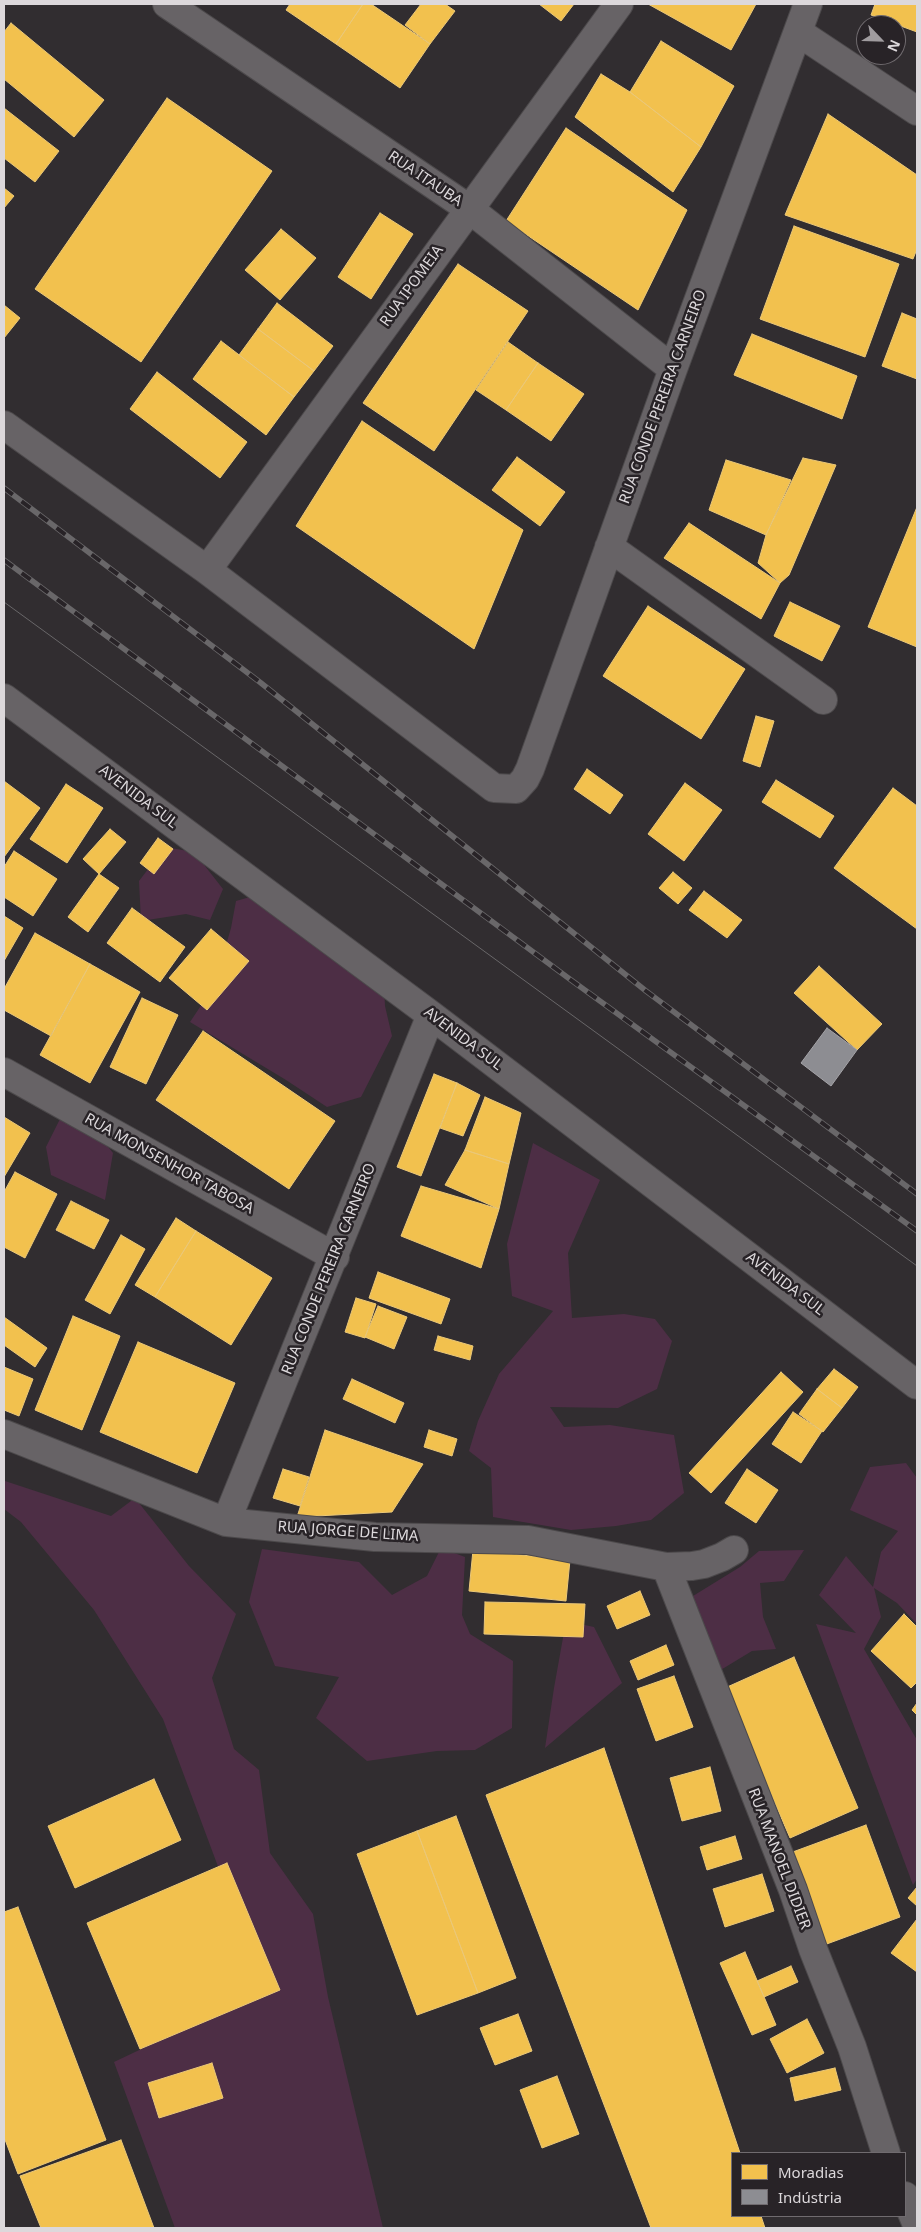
<!DOCTYPE html>
<meta charset="utf-8">
<style>
body{margin:0}
#map{position:relative;width:921px;height:2232px;overflow:hidden;background:#312d30;font-family:"Noto Sans",sans-serif}
canvas{display:block}
.frame{position:absolute;inset:0;border:5px solid #dcd8db;pointer-events:none}
.legend{position:absolute;left:731px;top:2152px;width:175px;height:65px;box-sizing:border-box;background:#282327;border:1px solid #706b6f;margin:0;padding:6px 9px;list-style:none;font-size:15px;color:#dcd8db}
.legend li{display:flex;align-items:center;gap:10px;height:25px}
.legend b{width:25px;border:1px solid #706b6f}
.north{position:absolute;left:856px;top:15px;width:50px;height:50px;box-sizing:border-box;background:#282327;border:1px solid #706b6f;border-radius:50%;rotate:114deg;font-size:14px;font-weight:700;line-height:20px;text-align:center;color:#dcd8db}
.north::after{content:'';display:block;margin:auto;width:18px;height:22px;background:#a09c9f;clip-path:polygon(50% 0,100% 100%,50% 72%,0 100%)}
</style>
<div id="map">
<canvas width="921" height="2232"></canvas>
<div class="frame"></div>
<ul class="legend">
<li><b style="height:14px;background:#f2c14e"></b>Moradias</li>
<li><b style="height:14px;background:#8d8d92"></b>Indústria</li>
</ul>
<div class="north">N</div>
</div>
<script>
const context = document.querySelector('canvas').getContext('2d');
context.lineJoin = 'round';
function paint(path, color) {
  context.fillStyle = color;
  context.fill(path, 'evenodd');
}
function poly(rows) {
  const path = new Path2D();
  for (const r of rows) {
    path.moveTo(r[0], r[1]);
    for (let i = 2; i < r.length; i += 2) path.lineTo(r[i], r[i + 1]);
  }
  return path;
}
function strokePath(path, color, width, dash) {
  context.strokeStyle = color;
  context.lineWidth = width;
  context.lineCap = dash ? 'butt' : 'round';
  context.setLineDash(dash || []);
  context.stroke(path);
}
function label(font, color, halo, rows, align = 'center') {
  context.font = font + ' "Noto Sans",sans-serif';
  context.lineWidth = 5;
  context.setLineDash([]);
  context.textBaseline = 'middle';
  context.strokeStyle = halo;
  context.fillStyle = color;
  for (const [text, x, y, turn = 0] of rows) {
    context.save();
    context.translate(x, y);
    context.rotate((+turn || 0) * Math.PI / 180);
    context.textAlign = isNaN(turn) ? turn : align;
    if (halo) context.strokeText(text, 0, 0);
    context.fillText(text, 0, 0);
    context.restore();
  }
}
const green = poly([
 [165,847,194,852,223,889,210,920,186,914,141,921,139,881],
 [257,895,384,987,385,1006,392,1036,361,1097,327,1107,286,1080,190,1022,214,986,231,928,236,901],
 [60,1119,97,1133,113,1153,105,1200,51,1175,46,1147],
 [533,1143,600,1180,568,1253,572,1318,624,1314,655,1319,672,1341,657,1389,618,1408,550,1407,564,1427,610,1425,674,1435,684,1493,651,1520,616,1526,571,1530,493,1517,491,1468,469,1451,478,1421,499,1374,553,1311,512,1296,507,1244],
 [906,1463,917,1478,917,1622,915,1622,897,1603,874,1588,881,1617,864,1649,917,1740,917,1879,913,1885,816,1624,856,1633,819,1595,846,1556,873,1587,881,1552,898,1531,850,1510,870,1467],
 [5,1481,111,1516,135,1498,189,1566,236,1614,212,1678,234,1749,259,1770,270,1853,313,1914,328,1997,383,2228,175,2228,114,2062,255,1995,229,1896,163,1719,94,1610,21,1522,4,1509,4,1483],
 [441,1548,465,1557,462,1615,470,1634,513,1661,512,1728,475,1750,437,1751,367,1761,316,1718,339,1677,275,1666,249,1602,262,1549,359,1562,392,1595,427,1576],
 [804,1550,784,1581,760,1583,763,1617,776,1649,752,1651,719,1671,693,1596,740,1567,759,1551],
 [566,1621,594,1627,622,1683,545,1748,554,1688]
]);
const homes = poly([
 [290,4,363,4,336,44,286,10,290,4],
 [363,4,371,4,430,44,400,88,336,44,363,4],
 [421,4,445,4,455,11,430,44,405,25,421,4],
 [539,4,574,4,561,21,539,4],
 [648,4,756,4,731,50,648,4],
 [875,4,917,4,917,32,871,15,875,4],
 [11,23,104,100,74,137,4,79,4,32,11,23],
 [661,41,734,86,701,147,630,92,661,41],
 [601,74,630,92,701,147,673,192,575,117,601,74],
 [167,98,272,171,141,362,35,289,167,98],
 [4,108,59,151,35,182,4,158,4,108],
 [828,114,917,175,917,249,913,259,785,215,828,114],
 [566,128,687,210,638,310,506,221,566,128],
 [4,188,14,196,4,208,4,188],
 [380,213,413,234,371,299,338,277,380,213],
 [794,226,899,264,865,357,760,319,794,226],
 [281,229,316,258,280,300,245,270,281,229],
 [458,264,528,311,434,451,363,403,458,264],
 [277,303,333,346,314,371,258,329,277,303],
 [4,305,20,318,4,338,4,305],
 [902,313,917,319,917,379,882,366,902,313],
 [258,329,314,371,294,397,239,355,258,329],
 [752,334,857,376,842,419,734,375,752,334],
 [221,341,294,397,266,435,193,379,221,341],
 [508,342,538,363,506,410,476,390,508,342],
 [538,363,584,394,551,441,506,410,538,363],
 [157,372,247,442,220,478,130,409,157,372],
 [362,421,523,530,474,649,296,526,362,421],
 [517,457,565,492,540,526,492,490,517,457],
 [803,458,836,465,789,575,780,583,758,563,766,535,803,458],
 [726,460,791,480,766,535,709,510,726,460],
 [917,507,917,647,868,627,917,507],
 [689,523,780,583,761,619,664,558,689,523],
 [790,602,840,626,822,661,774,636,790,602],
 [648,606,745,669,701,739,603,676,648,606],
 [756,716,774,721,760,767,743,761,756,716],
 [587,769,623,795,610,814,574,789,587,769],
 [776,780,834,816,820,838,762,802,776,780],
 [4,781,40,808,4,857,4,781],
 [685,783,722,810,684,861,648,834,685,783],
 [66,784,103,808,67,863,30,839,66,784],
 [893,788,917,806,917,929,834,868,893,788],
 [110,829,126,842,99,874,83,859,110,829],
 [158,838,173,849,154,874,140,863,158,838],
 [14,851,57,879,33,916,4,897,4,867,14,851],
 [673,872,692,888,678,904,659,888,673,872],
 [99,874,119,888,88,932,68,917,99,874],
 [704,891,742,920,727,938,689,910,704,891],
 [132,908,185,947,160,982,107,943,132,908],
 [4,916,23,928,4,961,4,916],
 [211,929,249,961,207,1010,169,978,211,929],
 [35,933,90,964,51,1036,4,1010,4,989,35,933],
 [90,964,140,992,90,1083,40,1055,90,964],
 [819,966,882,1024,857,1050,794,993,819,966],
 [142,998,178,1015,146,1084,110,1067,142,998],
 [203,1031,335,1121,289,1189,156,1100,203,1031],
 [434,1074,457,1083,421,1176,397,1167,434,1074],
 [457,1083,480,1095,463,1136,440,1128,457,1083],
 [485,1097,521,1113,509,1164,465,1150,485,1097],
 [4,1117,30,1133,4,1177,4,1117],
 [465,1150,509,1164,499,1209,445,1185,465,1150],
 [15,1172,57,1194,25,1258,4,1247,4,1192,15,1172],
 [421,1186,499,1209,481,1268,401,1236,421,1186],
 [71,1201,109,1220,94,1249,56,1230,71,1201],
 [176,1218,196,1231,155,1297,135,1285,176,1218],
 [196,1231,272,1278,231,1345,155,1297,196,1231],
 [121,1235,145,1249,110,1314,85,1300,121,1235],
 [378,1272,450,1299,441,1324,369,1298,378,1272],
 [356,1298,376,1304,365,1338,345,1332,356,1298],
 [378,1306,407,1317,394,1349,365,1337,378,1306],
 [73,1316,120,1336,82,1430,35,1410,73,1316],
 [4,1317,47,1348,35,1367,4,1345,4,1317],
 [438,1336,473,1346,470,1360,434,1350,438,1336],
 [138,1342,235,1383,197,1473,100,1432,138,1342],
 [4,1367,33,1379,19,1416,4,1410,4,1367],
 [834,1369,858,1387,842,1408,817,1389,834,1369],
 [781,1372,803,1392,711,1493,689,1473,781,1372],
 [352,1379,404,1403,395,1423,343,1399,352,1379],
 [817,1389,842,1408,823,1432,799,1414,817,1389],
 [793,1412,822,1431,801,1463,772,1444,793,1412],
 [325,1430,423,1464,392,1512,297,1517,325,1430],
 [429,1430,457,1439,452,1456,424,1447,429,1430],
 [283,1469,309,1477,300,1506,273,1498,283,1469],
 [747,1469,778,1490,756,1523,725,1503,747,1469],
 [473,1550,570,1560,566,1601,469,1591,473,1550],
 [640,1591,650,1615,617,1629,607,1606,640,1591],
 [485,1602,585,1604,583,1637,484,1634,485,1602],
 [904,1614,917,1627,917,1682,911,1688,871,1651,904,1614],
 [666,1645,674,1665,638,1680,630,1661,666,1645],
 [794,1657,858,1808,790,1838,725,1688,794,1657],
 [674,1676,693,1727,656,1741,637,1689,674,1676],
 [917,1703,917,1715,912,1710,917,1703],
 [604,1748,740,2153,732,2153,732,2216,761,2216,765,2228,651,2228,486,1795,604,1748],
 [710,1767,721,1811,682,1821,670,1778,710,1767],
 [154,1779,181,1840,75,1888,48,1826,154,1779],
 [456,1816,516,1978,478,1993,417,1831,456,1816],
 [866,1825,900,1917,824,1945,790,1853,866,1825],
 [417,1831,478,1993,417,2015,357,1854,417,1831],
 [735,1836,742,1859,707,1870,700,1847,735,1836],
 [227,1863,280,1990,140,2049,87,1923,227,1863],
 [762,1874,774,1911,725,1927,713,1889,762,1874],
 [917,1887,917,1906,908,1898,917,1887],
 [18,1907,106,2140,18,2174,4,2137,4,1912,18,1907],
 [917,1919,917,1972,891,1953,917,1919],
 [745,1952,776,2025,752,2035,720,1963,745,1952],
 [791,1966,798,1982,764,1997,757,1981,791,1966],
 [518,2014,532,2051,495,2065,480,2028,518,2014],
 [807,2019,824,2053,787,2073,770,2039,807,2019],
 [212,2063,223,2098,159,2118,148,2083,212,2063],
 [835,2068,841,2090,795,2101,790,2078,835,2068],
 [557,2076,579,2134,542,2148,520,2090,557,2076],
 [121,2140,154,2228,41,2228,20,2176,121,2140]
]);
const industry = poly([
 [827,1028,857,1050,831,1086,801,1063,827,1028]
]);
const street = poly([
 [167,4,468,208,673,369],
 [798,32,917,111],
 [4,425,207,570,494,788,516,789,525,779,530,769,673,369,808,4],
 [609,547,823,700],
 [207,570,619,4],
 [4,698,431,1015,917,1385],
 [4,1072,335,1257],
 [4,1434,226,1522,375,1537,528,1540,666,1567,692,1566,704,1564,722,1557,734,1550],
 [226,1522,431,1015],
 [666,1567,793,1890,813,1949,852,2047,886,2153],
 [905,2196,917,2225]
]);
const tram = poly([
 [4,602,917,1266]
]);
const rail = poly([
 [4,488,261,683,646,991,917,1194],
 [4,560,571,980,917,1231]
]);
const streetNames = [
 ["RUA ITAUBA",425,179,34],
 ["RUA IPOMEIA",412,286,-54],
 ["RUA CONDE PEREIRA CARNEIRO",663,397,-70],
 ["AVENIDA SUL",138,797,37],
 ["AVENIDA SUL",463,1039,37],
 ["RUA MONSENHOR TABOSA",169,1164,29],
 ["RUA CONDE PEREIRA CARNEIRO",329,1269,-68],
 ["AVENIDA SUL",785,1284,37],
 ["RUA JORGE DE LIMA",348,1532,4],
 ["RUA MANOEL DIDIER",779,1859,69]
];
paint(green, '#4d2e45');
paint(homes, '#f2c14e');
strokePath(homes, '#ebc878', 1);
paint(industry, '#8d8d92');
strokePath(industry, '#a5a4a8', 1);
strokePath(street, '#4c494b', 30);
strokePath(street, '#676366', 28);
strokePath(tram, '#696769', 1);
strokePath(rail, '#696769', 5.5);
strokePath(rail, '#282327', 4, [11]);
label('15px', '#dcd8db', '#282327', streetNames);
</script>
